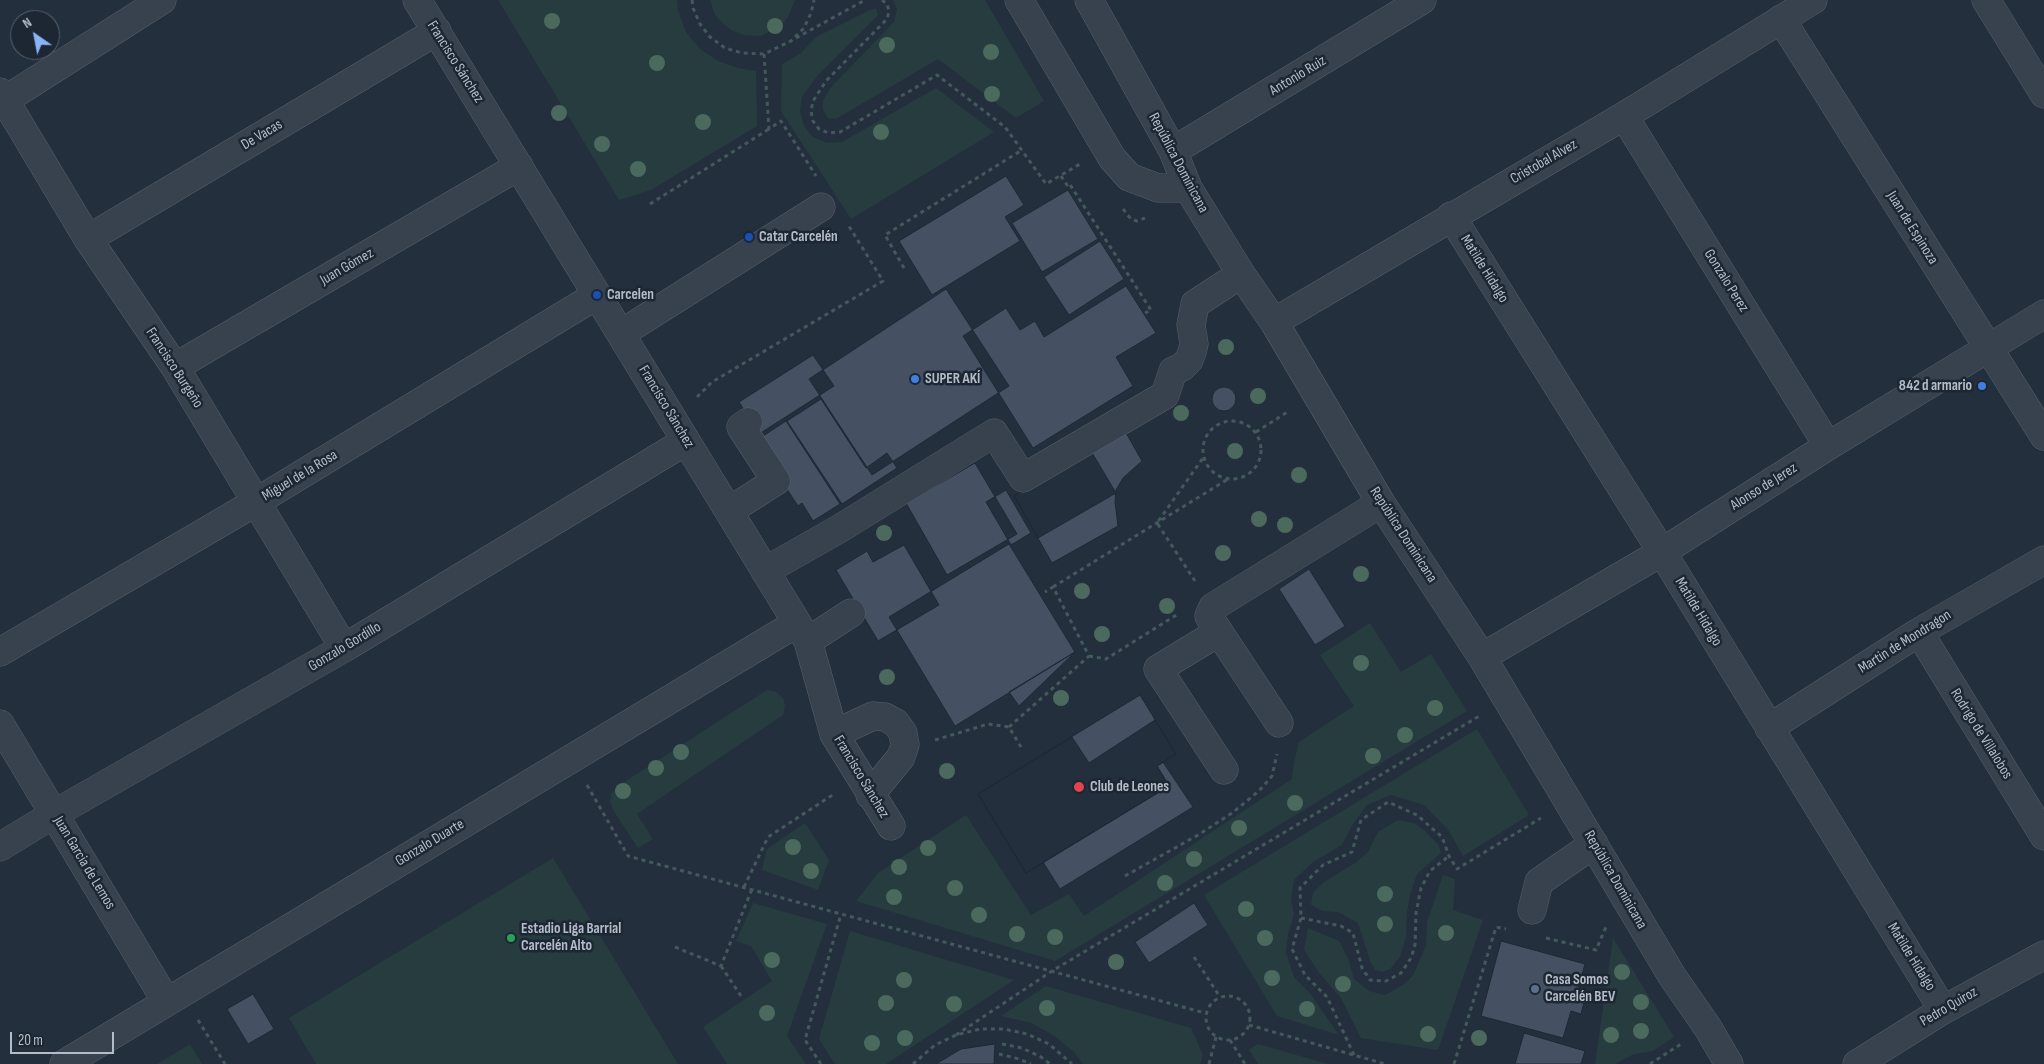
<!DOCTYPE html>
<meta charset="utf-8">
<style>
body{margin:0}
#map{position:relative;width:2044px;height:1064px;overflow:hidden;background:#242f3e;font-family:"Sofia Sans Condensed",sans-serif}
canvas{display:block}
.north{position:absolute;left:10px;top:10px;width:50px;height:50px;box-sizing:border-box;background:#1d2633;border:1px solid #59626f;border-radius:50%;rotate:327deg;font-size:14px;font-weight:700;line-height:20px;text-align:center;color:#b4bcc9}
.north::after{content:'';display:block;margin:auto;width:18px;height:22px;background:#8ab4f8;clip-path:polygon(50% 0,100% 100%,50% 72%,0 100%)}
.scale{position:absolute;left:10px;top:1032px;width:104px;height:22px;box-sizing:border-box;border:2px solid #b4bcc9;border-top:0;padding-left:6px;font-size:15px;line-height:18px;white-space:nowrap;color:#b4bcc9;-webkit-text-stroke:4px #1d2633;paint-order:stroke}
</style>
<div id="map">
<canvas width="2044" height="1064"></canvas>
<div class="north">N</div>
<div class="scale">20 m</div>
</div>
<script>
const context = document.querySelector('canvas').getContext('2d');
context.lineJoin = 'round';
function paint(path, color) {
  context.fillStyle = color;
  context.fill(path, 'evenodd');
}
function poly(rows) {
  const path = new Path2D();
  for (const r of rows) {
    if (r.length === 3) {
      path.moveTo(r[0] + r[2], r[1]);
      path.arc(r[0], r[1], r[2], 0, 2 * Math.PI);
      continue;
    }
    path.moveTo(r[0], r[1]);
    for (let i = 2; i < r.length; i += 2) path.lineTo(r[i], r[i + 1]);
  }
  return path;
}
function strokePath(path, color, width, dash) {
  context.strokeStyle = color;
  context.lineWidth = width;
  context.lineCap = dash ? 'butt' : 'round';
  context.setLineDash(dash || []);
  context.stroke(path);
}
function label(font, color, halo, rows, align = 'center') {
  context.font = font + ' "Sofia Sans Condensed",sans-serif';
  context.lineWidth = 5;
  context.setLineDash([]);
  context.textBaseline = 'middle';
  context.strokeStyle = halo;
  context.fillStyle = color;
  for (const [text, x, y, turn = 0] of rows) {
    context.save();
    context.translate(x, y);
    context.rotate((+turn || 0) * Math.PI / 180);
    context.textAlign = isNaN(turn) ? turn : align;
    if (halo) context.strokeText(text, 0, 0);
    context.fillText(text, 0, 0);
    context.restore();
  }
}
const green = poly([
 [498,0,677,0,678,11,686,32,700,49,718,61,738,68,756,71,757,126,651,190,619,200],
 [710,0,795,0,788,17,780,26,761,36,745,35,733,31,723,24,715,15],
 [893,0,985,0,1044,101,1016,118,938,59,836,119,828,118,823,110,823,100,832,86,894,22,897,10],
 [876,8,878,15,818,75,802,97,800,111,804,126,813,137,827,143,842,142,936,88,994,132,851,219,781,111,782,64,801,53,816,37,870,10],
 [1370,623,1401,672,1431,654,1467,711,1055,961,856,901,878,873,966,815,1031,915,1069,894,1084,916,1292,779,1294,762,1299,742,1354,706,1320,655],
 [767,690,776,692,783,698,785,706,783,715,637,814,653,839,638,848,613,810,610,801,612,793,618,786],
 [1477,729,1529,815,1463,856,1449,831,1424,805,1391,795,1367,805,1351,827,1342,845,1313,862,1294,880,1291,899,1294,915,1288,934,1286,953,1294,977,1309,992,1339,1035,1277,1016,1204,895],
 [1398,820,1414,823,1425,831,1438,844,1441,853,1417,874,1410,895,1407,912,1406,936,1400,957,1390,969,1383,972,1375,970,1370,961,1358,923,1338,912,1323,911,1311,905,1313,893,1324,882,1355,863,1368,852,1378,832],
 [805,823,829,860,818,890,762,870,767,849],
 [553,858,678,1064,316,1064,289,1018],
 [1443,875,1455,879,1453,910,1483,920,1438,1050,1361,1038,1341,998,1320,974,1304,950,1308,928,1339,941,1348,958,1354,979,1369,991,1385,995,1406,983,1413,975,1426,946,1427,922],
 [753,903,827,924,787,1036,806,1064,727,1064,703,1027,772,981,751,946,736,941],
 [850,931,1014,980,886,1064,835,1064,819,1039],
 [1613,938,1674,1037,1653,1051,1634,1054,1615,1064,1595,1064],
 [1046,986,1191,1028,1203,1055,1200,1064,1083,1064,1074,1052,1053,1035,1031,1023,1001,1016],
 [190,1044,202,1064,157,1064],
 [1258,1044,1328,1064,1258,1064,1249,1050]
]);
const building = poly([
 [1006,176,1024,205,1005,217,1020,241,932,295,899,241,1006,176],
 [1068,190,1098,239,1042,272,1012,223,1068,190],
 [1100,241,1124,279,1069,315,1044,277,1100,241],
 [1126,286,1156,333,1116,357,1133,386,1033,448,963,336,1006,308,1020,330,1035,321,1044,337,1126,286],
 [946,289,1009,386,872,475,809,379,946,289],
 [813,355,834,386,759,434,739,402,813,355],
 [1224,399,12],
 [821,399,866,468,887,453,897,468,842,504,787,421,821,399],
 [786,421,840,504,813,521,802,503,798,506,773,468,760,438,786,421],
 [1125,431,1142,461,1123,478,1116,490,1115,502,1118,526,1052,563,1014,496,1125,431],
 [1091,451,1116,493,1038,538,1014,496,1091,451],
 [975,463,1017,534,947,575,906,503,975,463],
 [1006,490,1031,533,1011,545,986,502,1006,490],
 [1009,544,1075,652,955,726,889,617,1009,544],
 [904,545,939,605,878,641,836,570,867,551,873,562,904,545],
 [1309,569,1345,626,1315,645,1279,589,1309,569],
 [1075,652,1019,706,1009,692,1075,652],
 [1140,695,1176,754,1157,766,1169,786,1026,873,978,794,1140,695],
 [1155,720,1176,754,1157,766,1169,786,1026,873,978,794,1072,737,1089,763,1155,720],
 [1163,762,1193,807,1060,889,1043,862,1169,786,1157,766,1163,762],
 [1194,903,1208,925,1149,963,1135,942,1194,903],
 [1501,941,1585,964,1577,992,1586,995,1581,1014,1571,1011,1563,1038,1481,1016,1501,941],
 [253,994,274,1029,248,1044,227,1009,253,994],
 [1524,1033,1585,1051,1581,1064,1515,1064,1524,1033],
 [995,1044,994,1064,936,1064,961,1049,995,1044]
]);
const path = poly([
 [692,0,693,8,700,24,710,37,725,48,742,53,764,54,791,41,804,28,811,13,814,0],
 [882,0,887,4,889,11,887,19,826,81,813,101,811,111,813,121,819,129,829,133,840,132,937,75,1005,127,1046,184,1080,164],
 [796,38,865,0],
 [764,54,769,129,781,121,816,176],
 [1061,176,1067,185,1069,183,1151,310,1145,313],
 [650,204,769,129],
 [1123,209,1131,219,1137,221,1145,218],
 [904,268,885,235,1022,150],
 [697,397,712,382,883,281,847,223],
 [1232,450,29],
 [1256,432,1289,411],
 [1195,581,1157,523,1203,458],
 [1053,587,1228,479],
 [1089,656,1106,659,1178,614],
 [1009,727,1089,656,1053,587,1045,592],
 [935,740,988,724,1009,727,1021,747],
 [587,785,628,856,1205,1013],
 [1125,876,1198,835,1232,813,1259,791,1272,776,1277,754],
 [744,887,768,837,834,794],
 [1301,918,1341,926,1353,933,1362,968,1370,980,1386,981,1401,973,1411,958,1415,945,1416,913,1421,888,1430,871,1449,856],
 [1546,938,1596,950,1606,927],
 [675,947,721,966,752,889],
 [1194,957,1220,997],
 [721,966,741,996],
 [1228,1018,22],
 [198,1020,225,1064],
 [1249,1025,1385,1064],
 [956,1035,1052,971,1481,715],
 [1230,1040,1245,1064],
 [1002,1044,1022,1048,1041,1057,1050,1064],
 [999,1054,1019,1059,1031,1064],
 [1354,1055,1327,997,1305,975,1292,949,1301,918,1300,888,1323,865,1352,852,1361,820,1388,802,1417,815,1442,837,1449,856,1457,869,1541,818],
 [821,1064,805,1040,841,914],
 [913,1064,935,1045,956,1035,980,1029,1004,1029,1027,1034,1049,1044,1072,1064],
 [1209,1064,1216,1037],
 [1454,1064,1496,927,1506,929],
 [1650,1064,1681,1044]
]);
const minor = poly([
 [417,0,808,641,834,734,891,826],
 [1019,0,1112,158,1129,177,1158,188,1188,188],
 [1089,0,1173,151,1188,188,1241,274,1274,322,1381,503,1482,657,1672,976,1708,1028,1729,1064],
 [1986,0,2044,94],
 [1781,19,2044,436],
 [0,92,88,239,175,367,344,648],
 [5,100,162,0],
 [1624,116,1828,446],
 [1173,151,1422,0],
 [1451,216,1662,552,1943,1010],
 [88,239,437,31],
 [1274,322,1624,116,1813,0],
 [622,333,821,207],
 [175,367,519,166],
 [729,511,776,481,741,427,748,422],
 [765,571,839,529,994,433,1023,478,1165,395,1173,371,1182,367,1189,360,1192,352,1194,344,1191,325,1195,304,1241,274],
 [1219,632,1158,669,1224,770],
 [1919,632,2044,836],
 [808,641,851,613],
 [0,652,256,502,597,295],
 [1482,657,1662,552,1828,446,2044,314],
 [1279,723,1213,623,1209,616,1213,607,1381,503],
 [0,724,166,1001],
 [1769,728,1919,632,2044,560],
 [834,734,873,716,885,717,896,723,903,733,905,745,901,757,870,795],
 [0,847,54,814,344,648,686,441],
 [1532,910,1539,882,1594,844],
 [64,1064,797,623],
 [1857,1064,1943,1010,2044,955]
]);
const trees = [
 [552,21],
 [775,26],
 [887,45],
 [991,52],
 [657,63],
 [992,94],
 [559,113],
 [703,122],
 [881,132],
 [602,144],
 [638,169],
 [1226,347],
 [1258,396],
 [1181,413],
 [1235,451],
 [1299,475],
 [1259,519],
 [1285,525],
 [884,533],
 [1223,553],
 [1361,574],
 [1082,591],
 [1167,606],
 [1102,634],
 [1361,663],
 [887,677],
 [1061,698],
 [1435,708],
 [1405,735],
 [681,752],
 [1373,756],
 [656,768],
 [947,771],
 [623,791],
 [1295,803],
 [1239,828],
 [793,847],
 [928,848],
 [1194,859],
 [899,867],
 [811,871],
 [1165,883],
 [955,888],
 [1385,894],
 [894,897],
 [1246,909],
 [979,915],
 [1385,924],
 [1446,933],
 [1017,934],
 [1055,937],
 [1265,938],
 [772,960],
 [1116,962],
 [1622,972],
 [1272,978],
 [904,980],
 [1343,984],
 [1641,1002],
 [886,1003],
 [954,1004],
 [1047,1008],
 [1307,1009],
 [767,1013],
 [1641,1031],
 [1428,1034],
 [1611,1035],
 [905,1038],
 [1479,1038],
 [872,1043]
];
const markers = [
 [749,237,5,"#1a4fb4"],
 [597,295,5,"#1a4fb4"],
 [915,379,5,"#3f7fe0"],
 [1982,386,5,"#3f7fe0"],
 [1079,787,6,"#e0444e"],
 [511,938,5,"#2e9e5b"],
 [1535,989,5,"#5c6f8a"]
];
const streetNames = [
 ["Francisco Sánchez",455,62,58],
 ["Antonio Ruiz",1298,76,-31],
 ["De Vacas",262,135,-31],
 ["Cristobal Alvez",1544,162,-30],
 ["República Dominicana",1178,163,62],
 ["Juan de Espinoza",1912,228,58],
 ["Juan Gómez",347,267,-30],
 ["Matilde Hidalgo",1484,269,58],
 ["Gonzalo Perez",1726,281,58],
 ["Francisco Burgeño",174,368,57],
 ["Francisco Sánchez",666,407,59],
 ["Miguel de la Rosa",300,476,-31],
 ["Alonso de Jerez",1764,487,-32],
 ["República Dominicana",1403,535,57],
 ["Matilde Hidalgo",1698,612,59],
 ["Martin de Mondragon",1905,642,-32],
 ["Gonzalo Gordillo",345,647,-31],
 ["Rodrigo de Villalobos",1981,734,58],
 ["Francisco Sánchez",861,777,59],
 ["Gonzalo Duarte",430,843,-31],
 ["Juan Garcia de Lemos",84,863,59],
 ["República Dominicana",1615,880,60],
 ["Matilde Hidalgo",1911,957,58],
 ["Pedro Quiroz",1949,1007,-30]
];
const poiNames = [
 ["Catar Carcelén",759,237],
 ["Carcelen",607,295],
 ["SUPER AKÍ",925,379],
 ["842 d armario",1972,386,"right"],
 ["Club de Leones",1090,787],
 ["Estadio Liga Barrial",521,929],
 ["Carcelén Alto",521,946],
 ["Casa Somos",1545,980],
 ["Carcelén BEV",1545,997]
];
paint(green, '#263c3f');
paint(building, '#455162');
strokePath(building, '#1f2835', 1);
strokePath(minor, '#565f6c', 29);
strokePath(path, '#44595c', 3, [4, 4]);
strokePath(minor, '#38414e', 28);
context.fillStyle = '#4b6a5d';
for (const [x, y] of trees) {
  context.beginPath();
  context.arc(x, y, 8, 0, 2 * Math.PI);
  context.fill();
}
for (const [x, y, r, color] of markers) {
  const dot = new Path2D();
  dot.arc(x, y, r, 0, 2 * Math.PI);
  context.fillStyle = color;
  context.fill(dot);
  strokePath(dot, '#1d2633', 2);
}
label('15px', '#b4bcc9', '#1d2633', streetNames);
label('bold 15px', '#b4bcc9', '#1d2633', poiNames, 'left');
</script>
